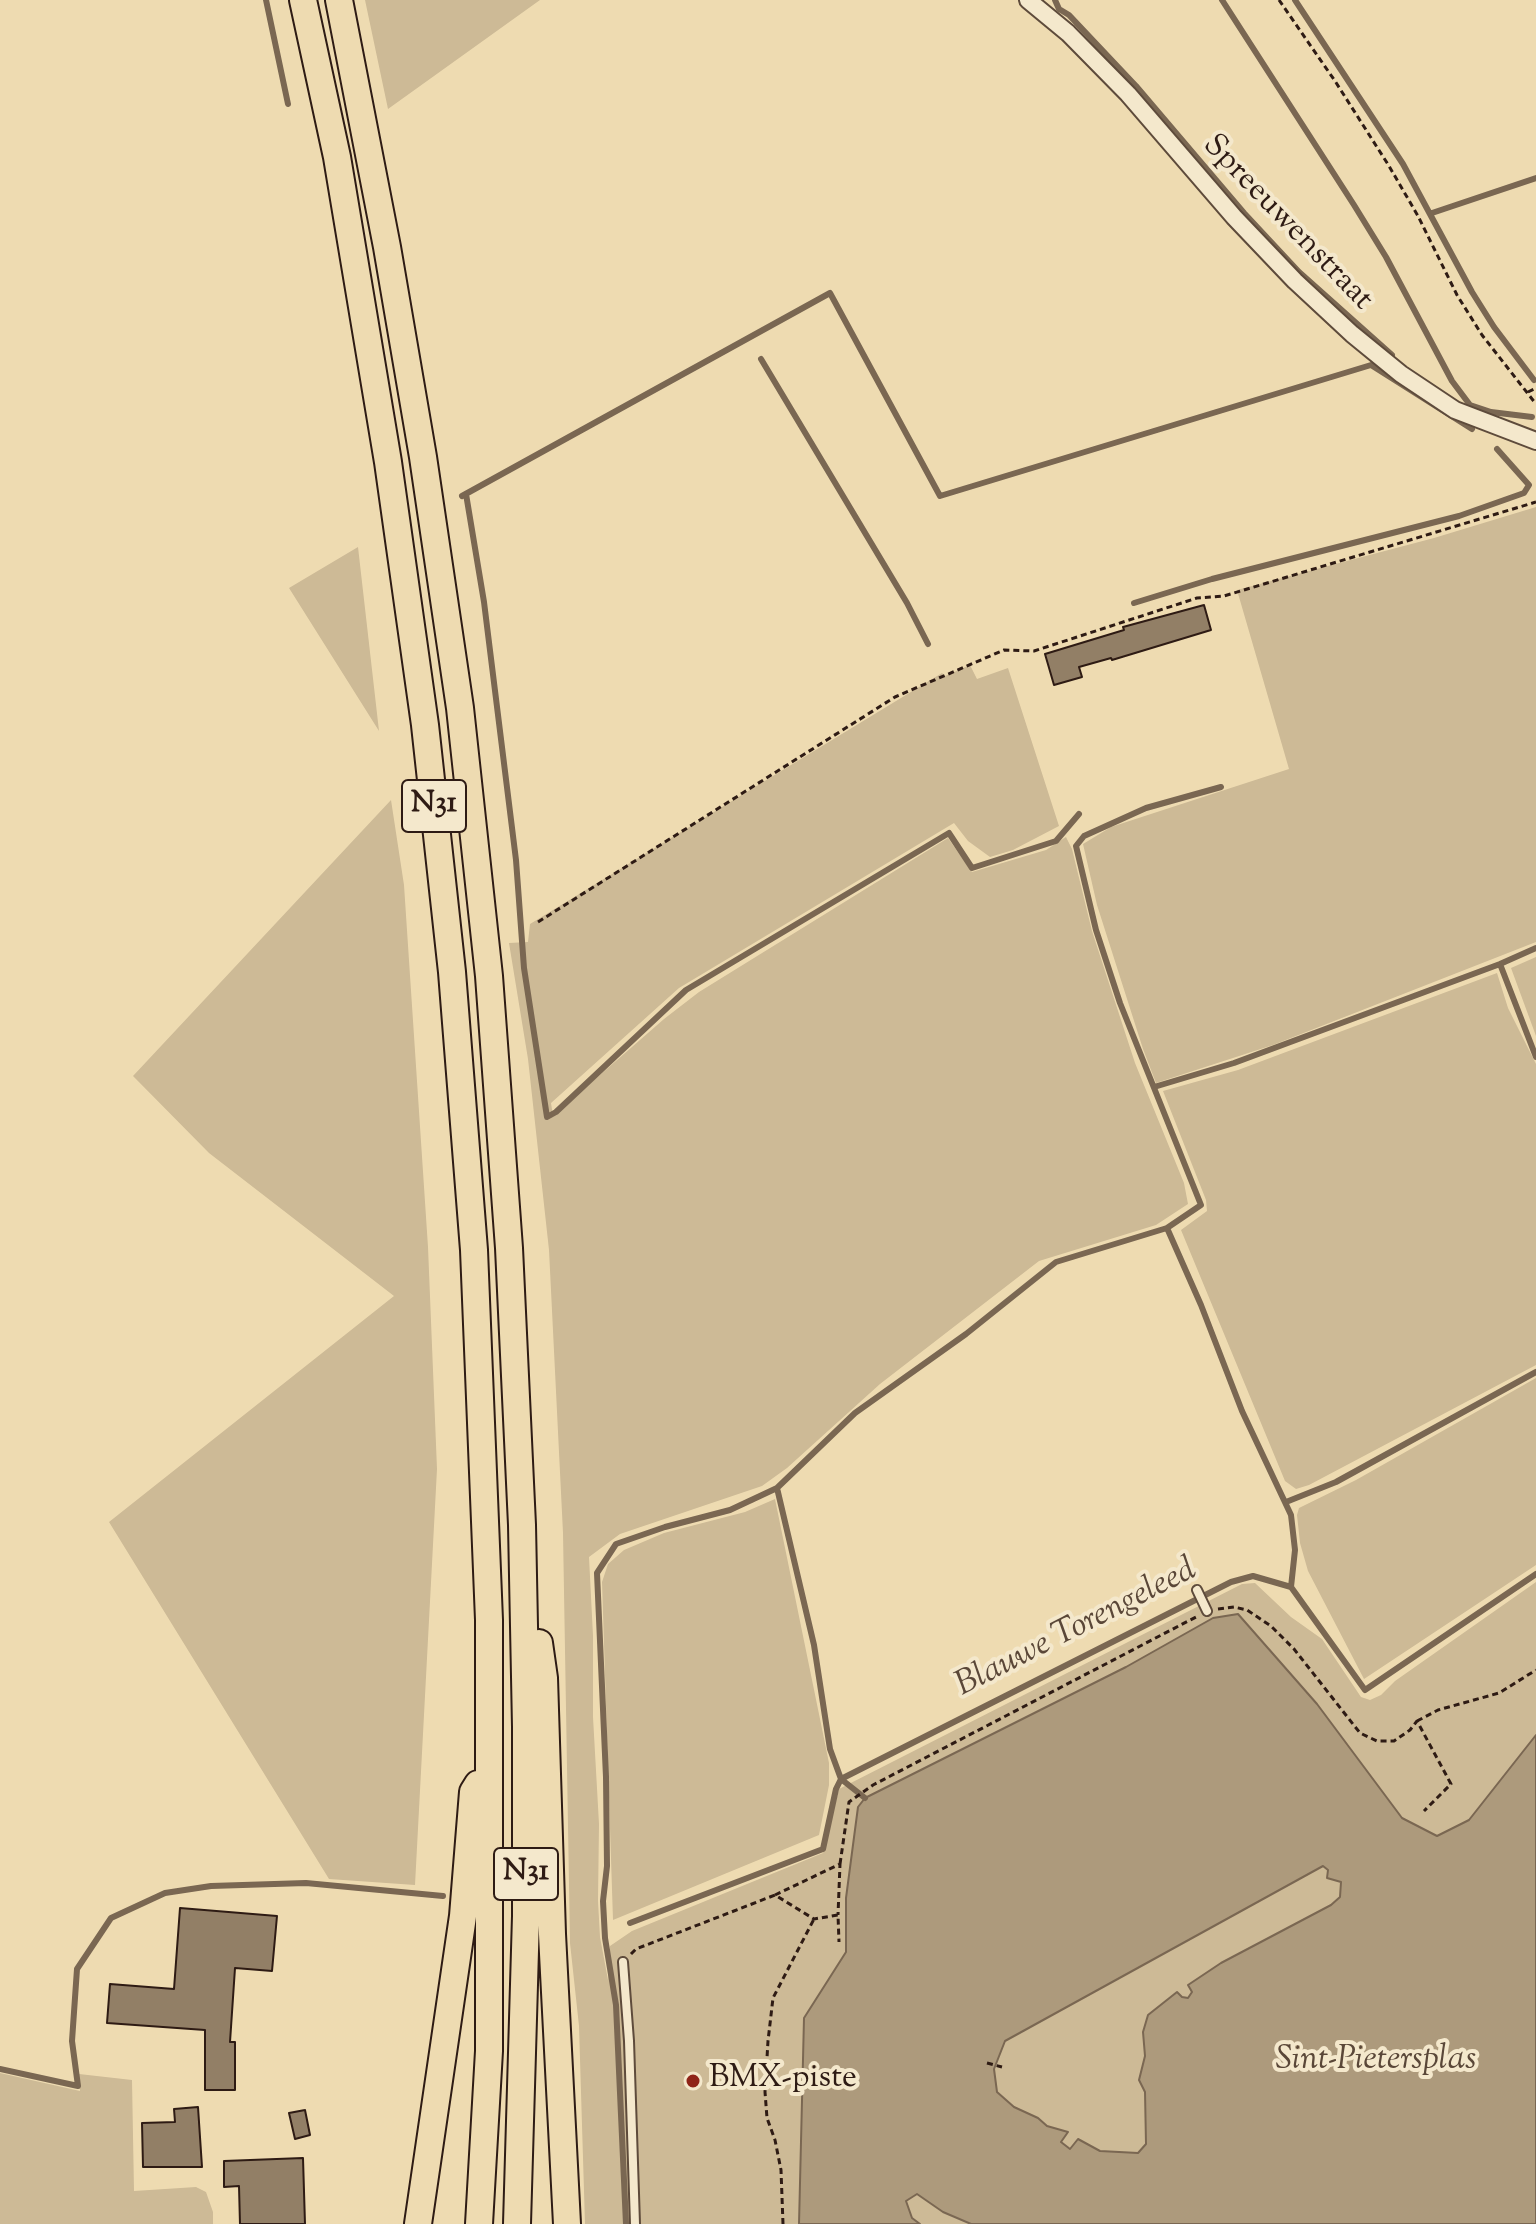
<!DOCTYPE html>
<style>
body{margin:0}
canvas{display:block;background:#eedbb1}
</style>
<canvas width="1536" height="2224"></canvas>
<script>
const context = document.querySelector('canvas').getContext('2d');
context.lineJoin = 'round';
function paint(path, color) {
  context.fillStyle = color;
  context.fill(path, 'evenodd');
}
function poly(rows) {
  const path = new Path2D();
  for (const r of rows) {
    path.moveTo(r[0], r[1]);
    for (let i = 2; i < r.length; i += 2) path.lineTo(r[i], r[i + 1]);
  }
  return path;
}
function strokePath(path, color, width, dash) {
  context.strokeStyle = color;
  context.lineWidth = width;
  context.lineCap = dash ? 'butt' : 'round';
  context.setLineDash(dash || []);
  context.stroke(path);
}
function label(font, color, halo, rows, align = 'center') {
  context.font = font + ' "Sorts Mill Goudy",serif';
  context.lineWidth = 8;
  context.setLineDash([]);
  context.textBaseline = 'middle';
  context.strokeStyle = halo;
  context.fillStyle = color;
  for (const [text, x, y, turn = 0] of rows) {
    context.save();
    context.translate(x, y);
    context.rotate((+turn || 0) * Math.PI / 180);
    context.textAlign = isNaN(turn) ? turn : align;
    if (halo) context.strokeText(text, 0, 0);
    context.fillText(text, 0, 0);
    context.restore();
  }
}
const green = poly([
 [365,0,540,0,388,109],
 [1536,507,1536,942,1273,1045,1156,1083,1143,1049,1097,905,1083,844,1111,827,1289,769,1237,590,1434,538],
 [358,547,379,731,289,588],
 [970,665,977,679,1008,668,1059,826,1013,850,990,857,968,841,954,823,679,988,551,1103,553,1116,664,1019,699,992,948,838,972,872,1046,850,1066,837,1072,849,1092,931,1135,1063,1184,1183,1188,1204,1156,1225,1039,1261,880,1384,787,1468,762,1486,620,1534,589,1557,593,1636,593,1717,599,1824,598,1901,600,1937,608,1980,610,1946,632,1931,823,1853,839,1789,1242,1584,1255,1583,1291,1617,1322,1639,1361,1697,1370,1700,1381,1695,1395,1681,1536,1582,1536,2224,585,2224,579,2026,570,1943,563,1533,549,1250,528,1059,509,943,528,942,530,924,942,673,945,676],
 [391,800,404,885,428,1247,437,1469,415,1885,329,1879,109,1522,394,1296,209,1153,133,1076],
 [1536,957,1536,1036,1511,968],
 [1497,973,1508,1008,1536,1064,1536,1365,1309,1485,1296,1489,1285,1481,1181,1230,1207,1211,1206,1200,1163,1091,1238,1070],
 [1536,1378,1536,1565,1364,1679,1308,1571,1300,1543,1297,1515,1299,1508,1356,1480],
 [775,1499,829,1763,829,1785,819,1835,613,1920,602,1582,608,1564,624,1550,664,1533,745,1512],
 [0,2073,80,2091,79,2074,132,2080,134,2191,196,2187,206,2192,213,2212,213,2224,0,2224]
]);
const water = poly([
 [1238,1614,1317,1704,1402,1818,1437,1836,1469,1820,1536,1735,1536,2224,971,2224,943,2212,917,2194,906,2201,912,2218,920,2224,799,2224,804,2018,846,1952,846,1898,858,1807,865,1798,1126,1667,1213,1618,1238,1614],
 [1323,1866,1328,1870,1327,1878,1341,1882,1340,1897,1331,1905,1221,1963,1188,1985,1192,1992,1188,1998,1182,1997,1177,1992,1148,2015,1143,2032,1145,2056,1139,2080,1145,2092,1146,2144,1138,2153,1100,2151,1078,2139,1070,2149,1061,2142,1068,2132,1047,2126,1038,2118,1014,2107,997,2092,994,2069,1005,2041,1323,1866]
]);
const stream = poly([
 [266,0,288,104],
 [1055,0,1059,9,1069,15,1136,86,1244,213,1299,272,1392,355],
 [1222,0,1354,205,1386,257,1452,381,1470,405,1491,412,1532,417],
 [1295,0,1403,164,1472,292,1494,327,1534,380],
 [1432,213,1536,178],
 [761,359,907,603,928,644],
 [466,494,484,602,516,860,524,968,547,1117,556,1112,686,990,949,833,972,868,1056,841,1079,814],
 [462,496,830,293,940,496,1371,365,1472,429],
 [1134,603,1212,579,1459,516,1524,493,1529,485,1497,449],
 [1221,787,1146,808,1084,836,1076,846,1096,930,1120,1003,1201,1205,1167,1228,1201,1305,1242,1411,1291,1515,1295,1550,1291,1587],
 [1500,964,1536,1057],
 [1154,1087,1234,1063,1500,964,1536,948],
 [1286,1502,1336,1482,1536,1372],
 [865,1798,841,1779,830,1749,814,1645,777,1488,855,1413,966,1334,1056,1262,1167,1228],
 [630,1923,823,1849,836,1789,841,1779,1231,1582,1253,1576,1291,1587,1365,1690,1536,1574],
 [0,2069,78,2086,72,2041,77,1969,111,1918,165,1893,211,1886,306,1883,443,1896],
 [626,2224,616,2005,605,1938,603,1901,607,1866,606,1777,597,1573,616,1544,665,1527,730,1510,777,1488]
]);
const building = poly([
 [1204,605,1211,630,1112,660,1111,658,1079,667,1082,677,1054,685,1045,654,1124,630,1123,627,1204,605],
 [180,1908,277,1916,272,1971,235,1968,230,2042,235,2042,235,2090,205,2090,205,2030,107,2023,110,1984,174,1989,180,1908],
 [198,2107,202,2167,143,2167,142,2123,175,2122,174,2109,198,2107],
 [305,2110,310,2135,295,2139,289,2113,305,2110],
 [303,2158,305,2224,240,2224,239,2186,224,2187,224,2161,303,2158]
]);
const path = poly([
 [1279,0,1335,81,1389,166,1418,216,1457,295,1482,335,1536,404],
 [1528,392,1536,388],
 [538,922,895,697,1004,650,1034,651,1197,598,1224,596,1536,502],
 [1218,1609,1234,1607,1247,1610,1271,1626,1294,1649,1360,1733,1377,1741,1394,1741,1410,1730,1417,1721,1451,1784,1424,1811],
 [1417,1721,1438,1710,1499,1693,1536,1670],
 [840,1864,849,1802,873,1785,1196,1617],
 [775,1895,840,1864,838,1915],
 [631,1954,636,1949,775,1895,814,1919,838,1915,839,1942],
 [987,2063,1002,2067],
 [783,2224,781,2170,775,2140,767,2118,765,2092,768,2041,773,1998,814,1919]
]);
const service = poly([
 [1197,1590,1207,1611],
 [623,1962,629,2041,635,2224]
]);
const minor = poly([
 [1028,0,1068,33,1128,94,1234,217,1295,281,1352,334,1401,374,1455,410,1536,441]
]);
const trunk = poly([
 [303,0,337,157,388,462,425,725,452,972,474,1250,489,1620,489,2051,479,2224],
 [339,0,387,247,423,457,460,708,489,976,509,1248,522,1525,526,1727,526,1916,517,2224],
 [539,1643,544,1678,552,1934,567,2224],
 [418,2224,463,1916,473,1792,478,1784]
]);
const markers = [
 [693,2081,8,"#8f2418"]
];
const shields = [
 [434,806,64],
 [526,1874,64]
];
const shieldNames = [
 ["N31",434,806],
 ["N31",526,1874]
];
const streetNames = [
 ["Spreeuwenstraat",1286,224,46]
];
const poiNames = [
 ["BMX-piste",709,2081]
];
const waterNames = [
 ["Blauwe Torengeleed",1077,1630,-27],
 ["Sint-Pietersplas",1376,2062]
];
paint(green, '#cdba96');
paint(water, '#ad9a7c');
strokePath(water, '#7a6752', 2);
strokePath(stream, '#7a6752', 6);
paint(building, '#927f66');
strokePath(building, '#2e1b14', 2);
strokePath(service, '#5e4b3b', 12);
strokePath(minor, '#5e4b3b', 20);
strokePath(trunk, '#2e1b14', 30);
strokePath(path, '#2e1b14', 3, [6, 4]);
strokePath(service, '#f4e8cc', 8);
strokePath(minor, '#f4e8cc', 16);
strokePath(trunk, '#eedbb1', 26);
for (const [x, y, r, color] of markers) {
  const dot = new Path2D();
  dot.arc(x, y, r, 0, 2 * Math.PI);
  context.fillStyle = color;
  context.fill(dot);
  strokePath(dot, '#f4e8cc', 3);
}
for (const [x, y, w] of shields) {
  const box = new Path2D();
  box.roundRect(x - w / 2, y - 26, w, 52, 6);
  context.fillStyle = '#f4e8cc';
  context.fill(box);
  strokePath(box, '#2e1b14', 2);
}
label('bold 30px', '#2e1b14', null, shieldNames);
label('32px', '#2e1b14', '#f4e8cc', streetNames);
label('32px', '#2e1b14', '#f4e8cc', poiNames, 'left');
label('italic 34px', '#5a4738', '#f4e8cc', waterNames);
</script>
